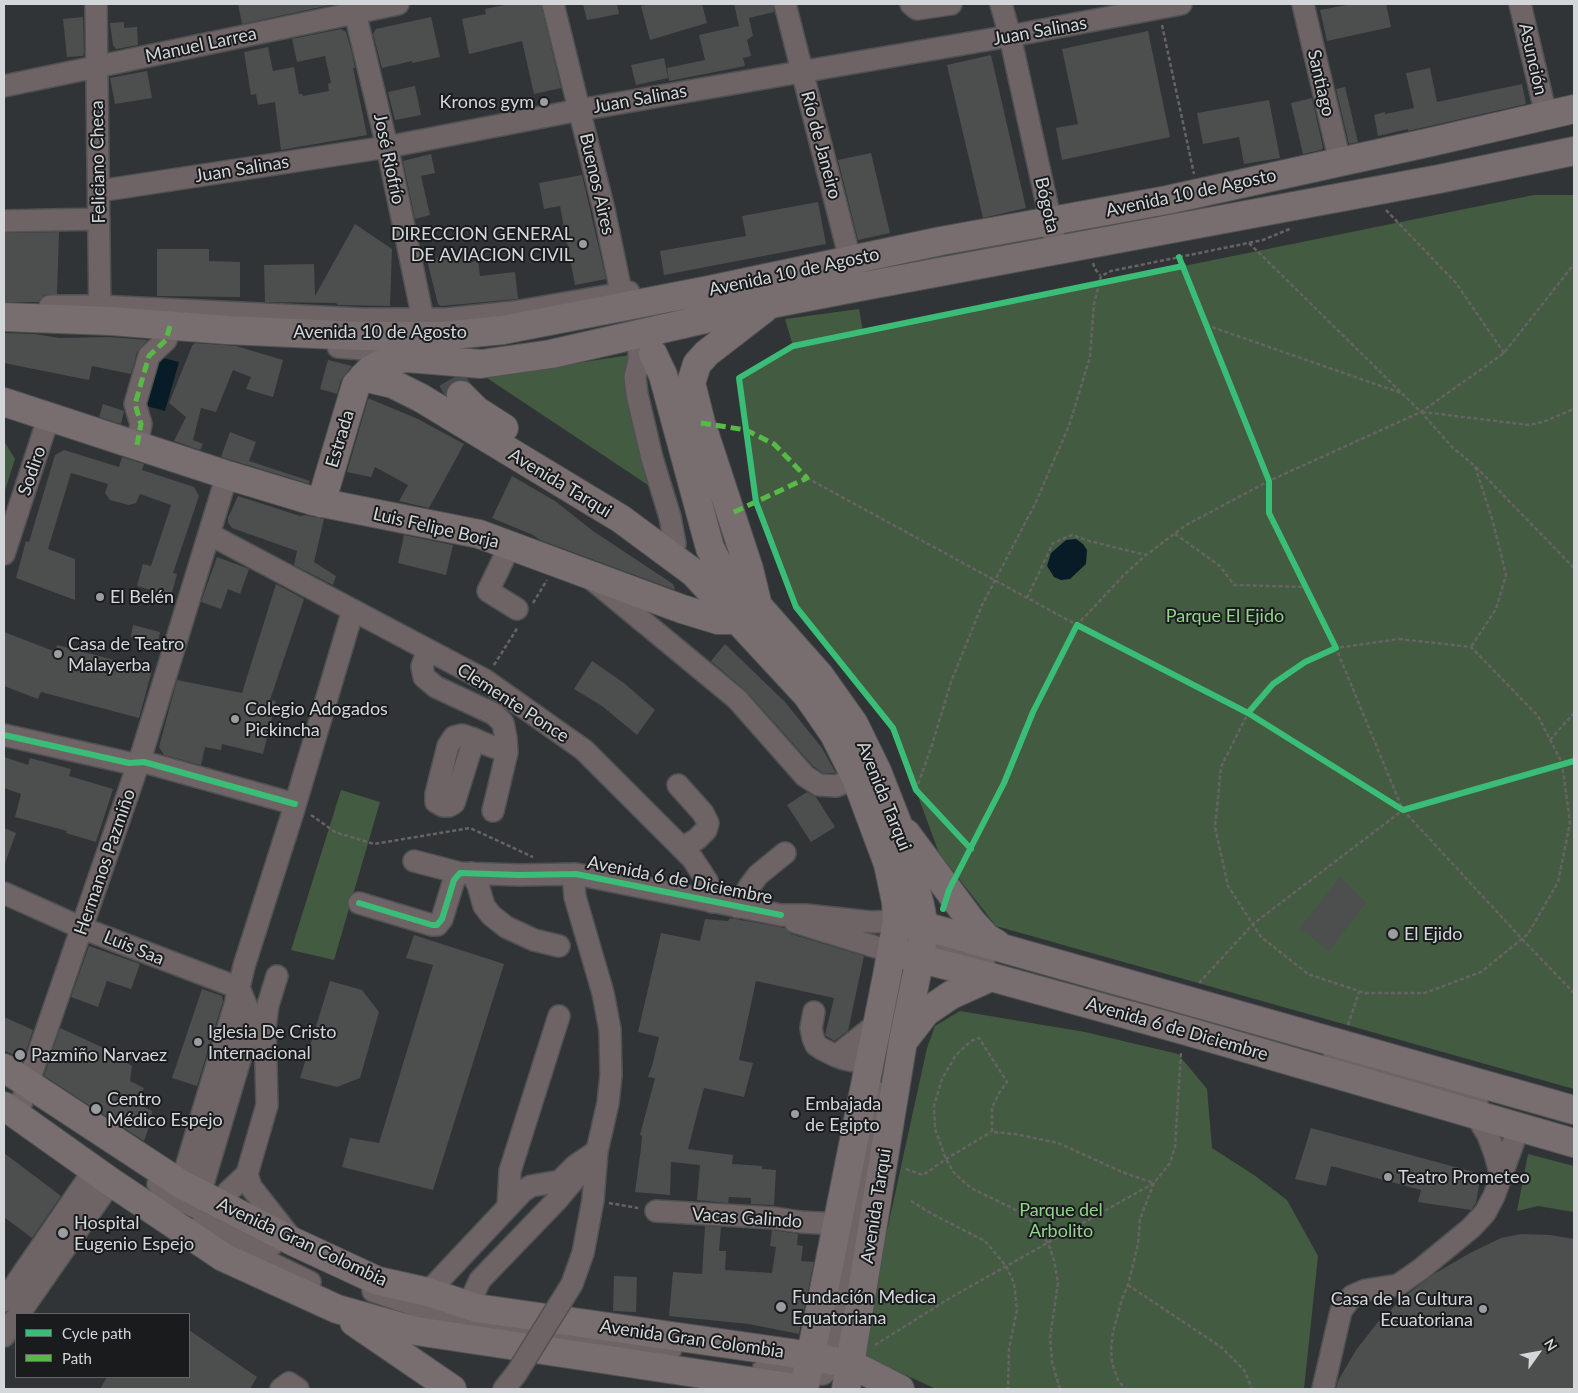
<!DOCTYPE html>
<meta charset="utf-8">
<style>
body{margin:0}
#map{position:relative;width:1578px;height:1393px;overflow:hidden;background:#313436;font-family:Lato,sans-serif}
canvas{display:block}
.frame{position:absolute;inset:0;border:5px solid #d4d7d9;pointer-events:none}
.legend{position:absolute;left:15px;top:1313px;width:175px;height:65px;box-sizing:border-box;background:#191b1d;border:1px solid #646668;margin:0;padding:6px 9px;list-style:none;font-size:15px;color:#d4d7d9}
.legend li{display:flex;align-items:center;gap:10px;height:25px}
.legend b{width:25px;border:1px solid #646668}
.north{position:absolute;left:1513px;top:1328px;width:50px;height:50px;-webkit-text-stroke:4px #191b1d;paint-order:stroke;rotate:58deg;font-size:14px;font-weight:700;line-height:20px;text-align:center;color:#d4d7d9}
.north::after{content:'';display:block;margin:auto;width:18px;height:22px;background:#d4d7d9;clip-path:polygon(50% 0,100% 100%,50% 72%,0 100%)}
</style>
<div id="map">
<canvas width="1578" height="1393"></canvas>
<div class="frame"></div>
<ul class="legend">
<li><b style="height:6px;background:#3abd76"></b>Cycle path</li>
<li><b style="height:6px;background:#58b947"></b>Path</li>
</ul>
<div class="north">N</div>
</div>
<script>
const context = document.querySelector('canvas').getContext('2d');
context.lineJoin = 'round';
function paint(path, color) {
  context.fillStyle = color;
  context.fill(path, 'evenodd');
}
function poly(rows) {
  const path = new Path2D();
  for (const r of rows) {
    path.moveTo(r[0], r[1]);
    for (let i = 2; i < r.length; i += 2) path.lineTo(r[i], r[i + 1]);
  }
  return path;
}
function strokePath(path, color, width, dash) {
  context.strokeStyle = color;
  context.lineWidth = width;
  context.lineCap = dash ? 'butt' : 'round';
  context.setLineDash(dash || []);
  context.stroke(path);
}
function label(font, color, halo, rows, align = 'center') {
  context.font = font + ' Lato,sans-serif';
  context.lineWidth = 4;
  context.setLineDash([]);
  context.textBaseline = 'middle';
  context.strokeStyle = halo;
  context.fillStyle = color;
  for (const [text, x, y, turn = 0] of rows) {
    context.save();
    context.translate(x, y);
    context.rotate((+turn || 0) * Math.PI / 180);
    context.textAlign = isNaN(turn) ? turn : align;
    if (halo) context.strokeText(text, 0, 0);
    context.fillText(text, 0, 0);
    context.restore();
  }
}
const green = poly([
 [1534,195,1574,195,1574,1089,996,926,939,853,893,728,796,607,756,502,739,378,793,346,785,319,859,309,863,331],
 [630,355,675,503,475,370,531,370],
 [4,441,15,459,4,493],
 [341,790,380,802,334,960,291,950],
 [960,1011,1085,1032,1178,1054,1207,1089,1212,1148,1254,1175,1287,1200,1318,1256,1304,1389,936,1389,860,1354,927,1048,935,1026],
 [1528,1154,1574,1166,1574,1212,1538,1206,1517,1211]
]);
const water = poly([
 [152,355,179,362,165,411,139,404],
 [1076,539,1083,544,1087,550,1086,564,1070,579,1061,580,1054,577,1047,566,1051,553,1066,540]
]);
const building = poly([
 [238,4,330,4,330,5,242,24],
 [509,4,541,4,561,88,534,94,522,41,469,54,462,19,486,14,485,9],
 [583,4,617,4,619,14,587,20],
 [649,4,702,4,707,23,650,40,641,6],
 [734,4,773,4,774,12,749,18,753,36,747,40,751,56,743,58,745,66,669,81,667,68,705,60,699,35,739,26],
 [1352,4,1386,4,1391,27,1327,41,1320,10],
 [83,17,84,53,83,56,67,57,63,19],
 [431,17,440,57,412,63,412,61,382,68,373,34,376,29],
 [124,22,124,28,137,27,138,45,116,49,113,45,110,23],
 [341,29,346,32,352,53,355,68,353,68,367,135,281,150,275,102,258,105,256,94,251,95,244,52,268,47,273,71,294,67,299,94,302,94,303,96,329,91,328,84,331,83,325,56,297,62,292,39],
 [1148,31,1170,137,1062,160,1056,128,1078,124,1062,49],
 [991,55,1026,208,983,218,947,65],
 [664,58,668,78,636,85,631,65],
 [1430,68,1437,102,1522,84,1526,104,1408,131,1408,129,1378,136,1374,115,1385,112,1385,114,1414,108,1406,73],
 [147,71,152,98,115,104,110,78],
 [415,86,421,115,395,120,388,92],
 [1345,87,1358,142,1349,144,1336,89],
 [1312,98,1323,148,1321,150,1303,154,1291,103],
 [1269,100,1280,158,1244,164,1239,137,1203,144,1197,113],
 [871,153,890,233,858,240,838,160],
 [431,154,435,173,421,176,430,215,415,219,403,161],
 [582,175,606,279,575,285,560,206,544,209,539,183],
 [818,202,826,244,664,275,660,251,746,236,742,216],
 [355,224,392,249,390,306,338,305,336,303,265,302,264,265,314,264,315,296],
 [59,232,57,294,44,295,38,302,4,302,4,233],
 [157,249,209,249,209,261,240,262,240,297,157,296],
 [466,252,469,263,478,260,480,276,515,272,518,299,441,306,438,304,427,260],
 [4,333,35,334,59,338,109,337,148,340,137,352,131,374,92,366,89,380,4,363],
 [195,343,236,346,283,360,273,397,246,389,251,377,233,370,216,412,201,408,193,440,203,444,200,450,174,441,186,417,169,403,192,346],
 [328,360,352,366,341,380,337,394,320,389],
 [368,399,370,399,418,419,464,444,429,508,399,501,408,485,375,467,371,477,347,472],
 [103,404,124,411,121,424,99,417],
 [230,432,256,442,249,461,310,481,309,484,221,457],
 [64,450,119,467,122,457,144,464,142,470,194,487,199,496,173,573,177,574,171,596,137,586,143,564,151,566,171,505,140,494,136,503,129,505,110,500,105,493,108,484,71,473,48,549,75,559,75,600,16,578,26,541,29,542,55,455],
 [512,476,555,501,593,531,673,584,675,590,540,540,533,535,492,518],
 [238,496,300,516,305,515,324,519,314,562,336,576,333,585,294,565,297,551,232,528,228,523,228,518],
 [404,535,453,545,446,575,398,563],
 [217,557,249,569,240,594,228,589,221,609,201,602],
 [276,584,304,599,270,700,276,701,263,754,222,744,221,750,205,747,201,765,164,755,159,747,177,680,242,693],
 [133,625,160,632,158,643,131,637],
 [4,632,56,652,57,645,152,670,139,718,41,692,38,699,4,686],
 [725,644,785,702,822,748,836,773,823,773,813,766,746,691,711,661],
 [592,661,624,683,655,710,637,735,602,706,574,689],
 [4,757,28,765,30,758,71,769,69,776,113,789,96,842,66,833,67,831,15,817,21,794,4,788],
 [807,792,816,797,835,827,811,842,787,805],
 [4,828,16,833,5,863,4,863],
 [1340,877,1366,903,1329,951,1300,928],
 [730,918,785,928,791,934,864,956,848,1031,834,1041,825,1035,834,998,756,981,739,1060,753,1063,744,1097,704,1088,688,1149,733,1155,732,1164,762,1166,762,1169,776,1170,774,1205,751,1204,751,1198,729,1197,728,1203,697,1200,700,1165,671,1162,670,1195,635,1192,641,1148,642,1136,640,1135,655,1078,648,1077,652,1066,659,1037,638,1032,661,933,700,941,705,919,728,921],
 [414,935,504,964,433,1190,342,1167,350,1138,379,1143,433,965,406,958],
 [89,946,140,964,131,989,107,981,98,1007,71,997],
 [330,981,362,990,379,1012,360,1078,337,1087,300,1078],
 [202,989,222,996,223,1001,197,1086,172,1078],
 [4,1017,33,1030,23,1060,4,1050],
 [60,1028,104,1048,132,1066,130,1081,144,1088,136,1103,152,1111,150,1124,144,1141,44,1076],
 [1311,1128,1481,1174,1476,1203,1471,1210,1418,1202,1421,1190,1331,1166,1326,1186,1295,1179],
 [4,1153,61,1196,32,1238,4,1217],
 [705,1226,721,1227,719,1251,726,1251,725,1270,772,1273,776,1247,770,1246,772,1230,798,1234,797,1245,803,1246,801,1261,814,1262,799,1334,749,1324,669,1316,673,1272,702,1274],
 [1521,1234,1550,1235,1574,1239,1574,1389,1336,1389,1338,1381,1356,1350,1378,1322,1405,1296,1434,1274,1470,1253,1501,1238],
 [614,1276,637,1277,636,1312,613,1311],
 [189,1330,257,1377,250,1389,100,1389,107,1377,189,1377]
]);
const majorTunnel = poly([
 [431,342,439,358,461,395]
]);
const path = poly([
 [1162,25,1194,174],
 [1386,210,1456,283,1504,353],
 [1249,243,1421,412,1453,448,1475,466,1493,522,1506,575,1496,609,1471,647],
 [1179,257,1269,481,1269,513,1336,648,1402,808],
 [1093,263,1095,269,1100,275],
 [1206,325,1401,393],
 [1422,412,1529,425,1543,422,1574,409],
 [1476,467,1574,568],
 [807,478,1077,625,1248,713,1403,810,1522,939,1574,993],
 [1175,534,1220,566,1234,585,1306,587],
 [1027,598,1053,543,1072,535,1089,541,1146,555],
 [533,603,547,580],
 [1399,639,1471,647,1538,716,1562,763,1570,823,1558,882,1528,934,1481,972,1425,993,1365,993,1308,974,1261,937,1228,886,1215,827,1221,767,1248,713,1273,684,1305,662,1336,648,1399,639],
 [494,665,518,627],
 [1550,740,1574,713],
 [916,790,931,748,951,682,982,605,1035,504,1069,426,1090,357,1094,304,1101,276,1111,271,1263,240,1292,228],
 [311,815,335,832,374,844,470,828,533,857],
 [971,849,1004,783,1033,712,1077,625,1125,574,1146,555,1186,525,1269,481,1421,412,1504,353,1574,264],
 [1199,983,1253,924,1403,810,1574,761],
 [1348,1025,1359,992],
 [906,1169,923,1175,946,1159,991,1132],
 [911,1201,932,1214,985,1241,1006,1266,1014,1283,1017,1310,1009,1349,1008,1389],
 [609,1203,638,1208],
 [1128,1285,1221,1347,1244,1370,1252,1389],
 [875,1345,955,1295,1154,1183,1170,1163,1175,1147,1181,1051],
 [1060,1389,1052,1362,1050,1338,1058,1283,1054,1260,1048,1243,1030,1220,1018,1211,971,1188,954,1173,946,1159,935,1129,934,1106,942,1079,956,1055,971,1041,979,1038,1007,1082,999,1093,992,1108,992,1132,1015,1134,1058,1143,1122,1172,1154,1183,1140,1219,1138,1244,1128,1285,1122,1299,1113,1332,1111,1349,1112,1363,1118,1380,1125,1389]
]);
const minor = poly([
 [96,4,100,320],
 [353,4,389,155,422,314],
 [553,4,604,210,624,306],
 [785,4,854,275],
 [911,4,917,9,951,4],
 [1001,4,1010,36,1057,250],
 [1303,4,1340,162],
 [1520,4,1546,115],
 [4,86,398,4],
 [99,191,387,147,579,110,1010,36,1181,4],
 [4,221,99,219],
 [50,306,99,306,362,319,446,319,514,312,629,292],
 [639,343,639,361,635,377,637,394,652,458,670,517,675,544],
 [338,347,363,349,404,357],
 [137,445,141,424,135,404,149,356,166,340,170,326],
 [209,534,485,680,584,750,692,858,707,881,712,902],
 [508,544,503,560,488,591,517,609],
 [4,554,49,416],
 [594,581,737,699,805,776,819,785,836,786,856,778],
 [428,651,422,666,424,677,436,687,494,714,503,723,506,738,507,752,483,743,474,739,462,735,454,737,448,746,436,794,436,802,443,806,449,806,454,803,474,739],
 [4,735,129,763,144,762,295,804],
 [678,785,703,813,708,823,706,830,697,839,682,848],
 [493,811,507,752],
 [414,861,460,873],
 [472,873,478,885,484,906,491,915,506,927,534,940,559,946],
 [4,893,82,928,239,988],
 [359,903,432,925,437,925,442,919,454,880,460,873,520,875,576,874,781,915,806,915,870,922,897,921],
 [738,907,749,887,758,875,785,853],
 [795,922,892,952],
 [917,962,920,958,941,950,984,962],
 [277,976,268,1005,265,1027,267,1105,247,1174,251,1187,291,1238],
 [814,1012,811,1028,813,1038,816,1045,822,1049,836,1056],
 [1333,1059,1434,1088,1477,1102],
 [870,1064,844,1059,836,1056,878,1023],
 [21,1104,142,753,227,475],
 [1476,1115,1488,1135,1495,1154,1501,1176],
 [158,1184,183,1201,272,1245],
 [181,1184,235,1005,244,966,293,812,353,610],
 [200,1194,252,1019,239,988],
 [218,1204,228,1192,247,1174],
 [508,1207,510,1171,559,1016],
 [656,1211,774,1218,801,1222,838,1224],
 [198,1228,310,1282],
 [572,1284,583,1253,593,1200,597,1151,608,1103,611,1075,610,1030,603,993,575,897,573,875],
 [373,1291,423,1308,502,1328,671,1349],
 [4,1301,94,1170],
 [424,1303,428,1292,523,1191,531,1186,560,1181,575,1166,597,1151],
 [476,1308,474,1293,480,1280,557,1200,578,1175],
 [19,1314,111,1182],
 [4,1336,16,1318],
 [817,1363,825,1360,831,1349,877,1092],
 [763,1370,807,1375,823,1374,839,1362,842,1352],
 [281,1389,289,1383,298,1389],
 [504,1389,516,1374],
 [1323,1389,1341,1311,1352,1296,1366,1290,1398,1285,1421,1269,1471,1228,1485,1213,1494,1196,1519,1127]
]);
const major = poly([
 [764,309,707,353,697,364,691,383,701,423,749,569,758,606,820,676,854,724,877,771,897,822,920,905,924,926,920,958,903,1041,846,1389],
 [4,317,111,321,227,330,359,336,442,336,503,330,709,290,941,241,1167,200,1431,142,1574,109],
 [653,354,663,375,710,548,726,579,758,606],
 [363,377,393,384,421,398,621,519,694,573,807,695,834,734,856,778,888,864,896,902,897,921,887,976,804,1389],
 [461,395,476,410,504,428],
 [4,402,227,475,313,501,479,534,682,609,718,620,737,620],
 [321,503,356,385,370,370,381,364,395,360,407,358,481,364,551,354,771,304,859,287,1439,179,1574,151],
 [906,833,972,922,987,938,997,944],
 [906,923,924,926,1574,1110],
 [902,954,991,977,1183,1030,1574,1143],
 [905,1039,926,1012,951,995,991,977],
 [4,1068,181,1184,294,1242,378,1281,428,1292,476,1308,791,1353,851,1364,900,1389],
 [4,1106,111,1182,223,1257,337,1309,416,1331,802,1389],
 [354,1322,452,1389]
]);
const minorBridge = poly([
 [516,1374,572,1284]
]);
const quiet = poly([
 [701,423,746,430,774,444,807,478,730,514],
 [137,445,141,424,135,404,149,356,166,340,170,326]
]);
const cycleway = poly([
 [1179,257,1269,481,1269,513,1336,648,1305,662,1273,684,1248,713],
 [4,735,129,763,144,762,295,804],
 [971,849,916,790,893,728,796,607,756,502,739,378,793,346,1183,266],
 [359,903,432,925,437,925,442,919,454,880,460,873,520,875,576,874,781,915],
 [943,909,949,890,1004,783,1033,712,1077,625,1248,713,1403,810,1574,761]
]);
const markers = [
 [544,102,5,"#9b9ea0"],
 [583,244,5,"#9b9ea0"],
 [100,597,5,"#9b9ea0"],
 [58,654,5,"#9b9ea0"],
 [235,719,5,"#9b9ea0"],
 [1393,934,6,"#9b9ea0"],
 [198,1042,5,"#9b9ea0"],
 [20,1055,6,"#9b9ea0"],
 [96,1109,6,"#9b9ea0"],
 [795,1114,5,"#9b9ea0"],
 [1388,1177,5,"#9b9ea0"],
 [63,1233,6,"#9b9ea0"],
 [781,1307,6,"#9b9ea0"],
 [1483,1309,5,"#9b9ea0"]
];
const streetNames = [
 ["Juan Salinas",1040,31,-10],
 ["Manuel Larrea",201,45,-12],
 ["Asunción",1533,59,77],
 ["Santiago",1321,83,77],
 ["Juan Salinas",640,99,-10],
 ["Río de Janeiro",821,145,75],
 ["José Riofrío",389,159,78],
 ["Feliciano Checa",98,162,-91],
 ["Juan Salinas",242,169,-9],
 ["Buenos Aires",597,184,77],
 ["Avenida 10 de Agosto",1191,193,-12],
 ["Bógota",1047,205,77],
 ["Avenida 10 de Agosto",794,272,-12],
 ["Avenida 10 de Agosto",380,332],
 ["Estrada",340,439,-73],
 ["Sodiro",32,471,-71],
 ["Avenida Tarqui",560,483,31],
 ["Luis Felipe Borja",436,528,13],
 ["Clemente Ponce",513,703,33],
 ["Avenida Tarqui",884,796,68],
 ["Hermanos Pazmiño",105,862,-71],
 ["Avenida 6 de Diciembre",680,880,11],
 ["Luis Saa",134,948,22],
 ["Avenida 6 de Diciembre",1177,1029,16],
 ["Avenida Tarqui",876,1206,-81],
 ["Vacas Galindo",747,1218,4],
 ["Avenida Gran Colombia",302,1242,25],
 ["Avenida Gran Colombia",692,1339,8]
];
const poiNames = [
 ["Kronos gym",534,102,"right"],
 ["DIRECCION GENERAL",573,234,"right"],
 ["DE AVIACION CIVIL",573,255,"right"],
 ["El Belén",110,597],
 ["Casa de Teatro",68,644],
 ["Malayerba",68,665],
 ["Colegio Adogados",245,709],
 ["Pickincha",245,730],
 ["El Ejido",1404,934],
 ["Iglesia De Cristo",208,1032],
 ["Internacional",208,1053],
 ["Pazmiño Narvaez",31,1055],
 ["Centro",107,1099],
 ["Médico Espejo",107,1120],
 ["Embajada",805,1104],
 ["de Egipto",805,1125],
 ["Teatro Prometeo",1398,1177],
 ["Hospital",74,1223],
 ["Eugenio Espejo",74,1244],
 ["Fundación Medica",792,1297],
 ["Equatoriana",792,1318],
 ["Casa de la Cultura",1473,1299,"right"],
 ["Ecuatoriana",1473,1320,"right"]
];
const parkNames = [
 ["Parque El Ejido",1225,616],
 ["Parque del",1061,1210],
 ["Arbolito",1061,1231]
];
paint(green, '#435b41');
paint(water, '#071c26');
paint(building, '#4d4e4e');
strokePath(majorTunnel, '#494c4e', 28, [28, 14]);
strokePath(minor, '#4f5153', 24);
strokePath(major, '#4f5153', 30);
strokePath(path, '#676364', 2.5, [4, 2.5]);
strokePath(minor, '#6e6466', 21);
strokePath(major, '#786e6f', 28);
strokePath(minorBridge, '#4f5153', 24, []);
strokePath(minorBridge, '#6e6466', 21);
strokePath(quiet, '#58b947', 5, [10, 5]);
strokePath(cycleway, '#3abd76', 6);
for (const [x, y, r, color] of markers) {
  const dot = new Path2D();
  dot.arc(x, y, r, 0, 2 * Math.PI);
  context.fillStyle = color;
  context.fill(dot);
  strokePath(dot, '#191b1d', 2);
}
label('18px', '#d4d7d9', '#191b1d', streetNames);
label('18px', '#d4d7d9', '#191b1d', poiNames, 'left');
label('18px', '#94d58c', '#191b1d', parkNames);
</script>
